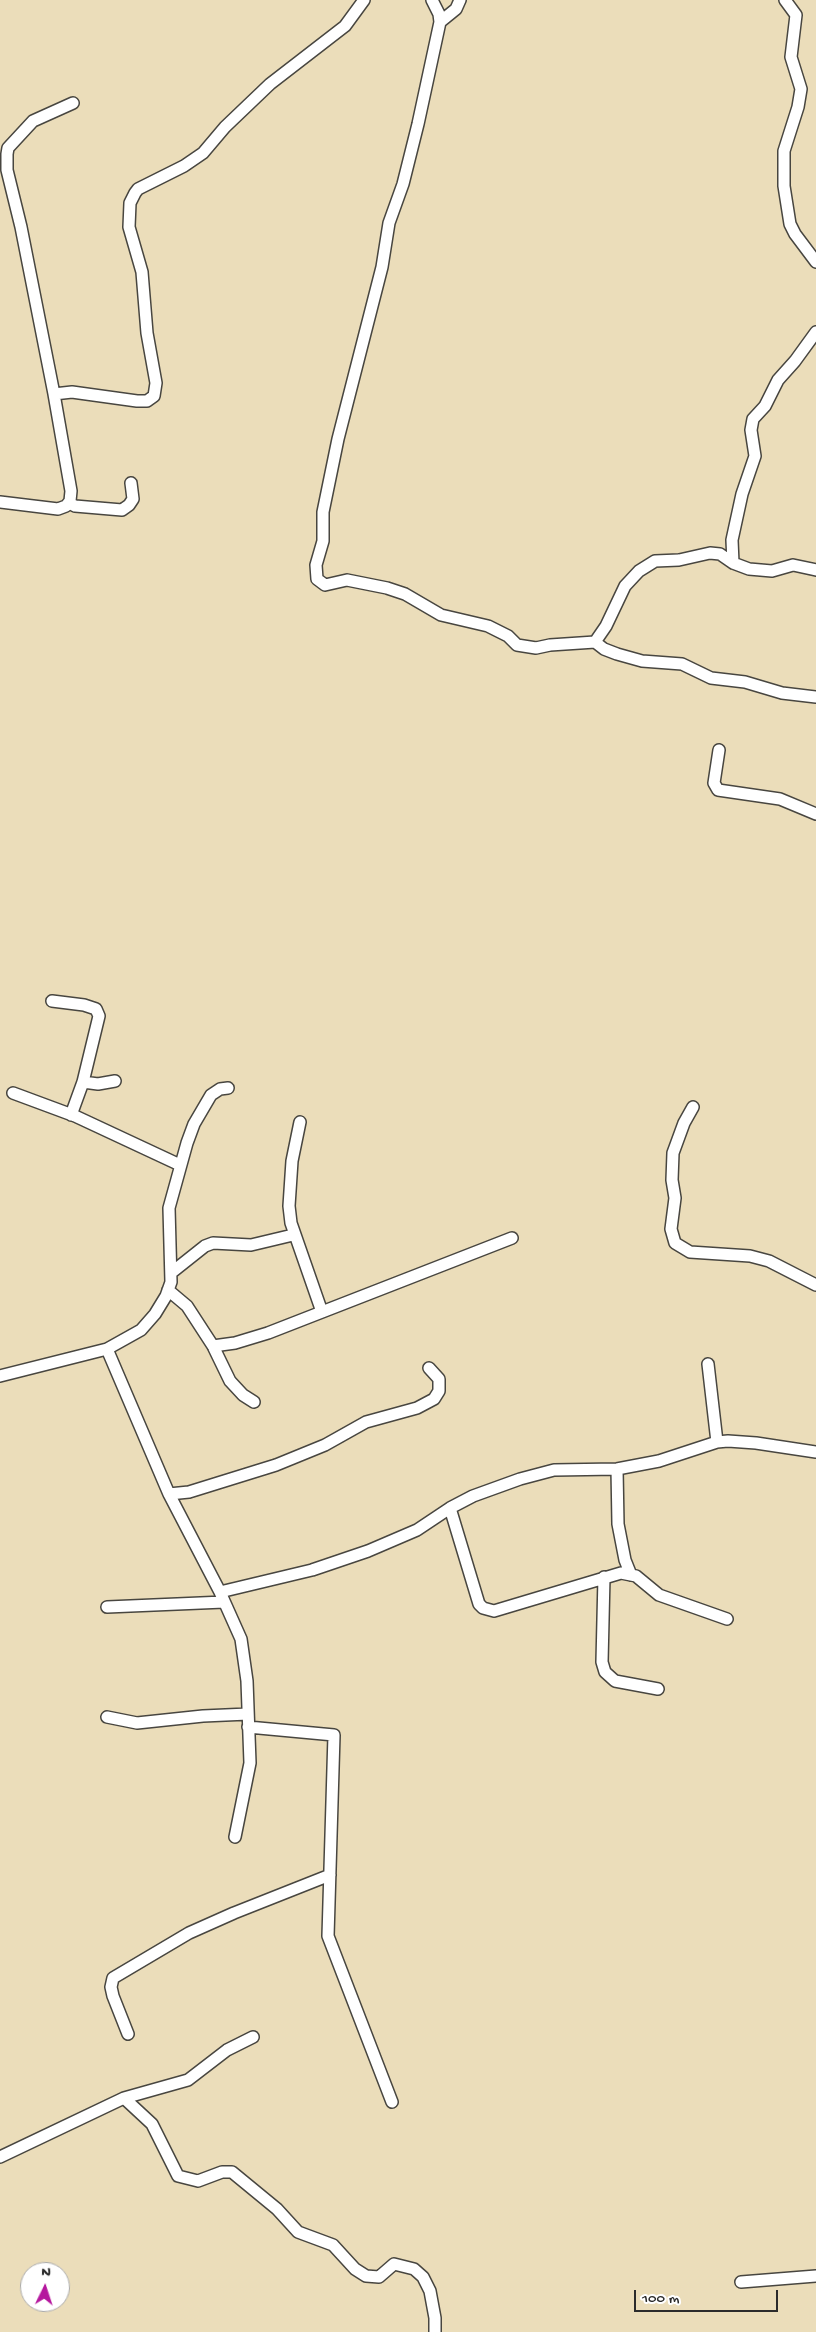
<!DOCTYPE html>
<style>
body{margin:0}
#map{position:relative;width:816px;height:2332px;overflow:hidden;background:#ebddba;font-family:"Gochi Hand",sans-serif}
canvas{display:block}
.north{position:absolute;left:20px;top:2262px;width:50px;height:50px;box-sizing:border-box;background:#fff;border:1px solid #aaa;border-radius:50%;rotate:4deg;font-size:14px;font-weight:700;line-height:20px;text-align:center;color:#2b2b2b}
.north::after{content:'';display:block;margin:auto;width:18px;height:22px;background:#b5179e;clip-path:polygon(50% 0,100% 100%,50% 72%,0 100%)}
.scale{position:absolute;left:634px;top:2290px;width:144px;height:22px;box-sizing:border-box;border:2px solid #2b2b2b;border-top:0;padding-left:6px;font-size:15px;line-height:18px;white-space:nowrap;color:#2b2b2b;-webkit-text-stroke:4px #fff;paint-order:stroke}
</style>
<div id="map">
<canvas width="816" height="2332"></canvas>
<div class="north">N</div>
<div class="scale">100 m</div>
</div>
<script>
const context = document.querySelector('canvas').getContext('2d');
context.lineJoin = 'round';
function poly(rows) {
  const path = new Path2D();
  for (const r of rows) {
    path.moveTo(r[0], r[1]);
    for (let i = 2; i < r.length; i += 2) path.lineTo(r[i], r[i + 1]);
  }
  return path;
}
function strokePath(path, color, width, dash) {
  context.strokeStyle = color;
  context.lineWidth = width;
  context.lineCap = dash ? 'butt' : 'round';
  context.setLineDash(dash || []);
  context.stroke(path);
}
const minor = poly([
 [432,0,439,14,440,22,418,124,403,184,389,223,382,267,338,439,323,512,323,541,316,565,317,579,325,585,347,580,387,588,405,594,441,615,488,626,508,636,517,645,536,648,550,645,595,642,606,626,625,586,639,571,655,561,679,560,710,553,720,554,733,563,749,569,772,571,793,565,816,570],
 [785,0,796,15,791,57,801,89,798,107,784,151,784,186,790,224,795,234,816,262],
 [440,22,456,9,460,0],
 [54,394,21,227,7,170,7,154,8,148,33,121,73,103],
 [0,502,58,509,66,506,70,501,71,491,54,394,72,392,137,401,147,401,154,396,156,383,147,333,142,272,129,227,130,203,135,193,138,189,184,166,203,153,225,127,270,84,345,26,364,0],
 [69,503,75,506,122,510,129,505,133,499,131,483],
 [733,563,732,540,742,494,755,456,751,430,753,419,765,406,778,380,795,361,816,332],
 [595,642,604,649,617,654,642,661,682,664,711,678,745,682,782,693,816,697],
 [719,750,714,783,718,790,780,799,816,814],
 [52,1001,84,1005,96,1009,99,1016,83,1082,71,1115],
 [83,1082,98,1084,115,1081],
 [13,1093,75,1116,180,1165],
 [693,1107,684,1123,673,1153,672,1180,675,1198,671,1229,675,1243,690,1252,750,1256,769,1261,816,1285],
 [300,1122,292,1161,289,1206,291,1223,322,1312],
 [171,1273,205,1246,213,1243,251,1245,293,1235],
 [168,1290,187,1306,213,1346,230,1381,243,1395,254,1402],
 [213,1346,235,1343,268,1333,512,1238],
 [107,1349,169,1494,220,1592,241,1639,247,1681,250,1763,235,1837],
 [708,1364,717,1442],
 [0,1376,107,1349,141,1330,155,1314,166,1296,171,1282,169,1208,187,1143,194,1124,211,1095,220,1089,228,1088],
 [617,1469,618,1524,625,1560,631,1575],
 [169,1494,189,1492,276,1465,325,1445,366,1422,417,1408,434,1399,439,1391,439,1379,429,1368],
 [450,1508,479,1604,483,1608,494,1611,621,1573,636,1576,659,1595,727,1619],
 [604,1577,602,1662,605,1672,615,1681,658,1689],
 [220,1592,312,1570,368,1551,417,1530,450,1508,473,1496,520,1479,554,1470,617,1469,659,1461,717,1442,728,1441,756,1443,816,1452],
 [107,1607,224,1602],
 [107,1717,137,1723,203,1716,248,1714],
 [248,1727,334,1735,328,1936,392,2102],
 [128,2034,113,1996,111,1987,113,1978,189,1933,234,1913,330,1875],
 [124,2098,152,2124,178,2176,198,2181,222,2172,232,2172,277,2209,298,2232,333,2245,355,2269,366,2276,379,2277,394,2264,414,2269,423,2277,430,2291,435,2318,435,2332],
 [0,2157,124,2098,188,2080,227,2050,253,2037],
 [741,2282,816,2276]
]);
strokePath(minor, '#484640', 14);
strokePath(minor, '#fff', 11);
</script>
